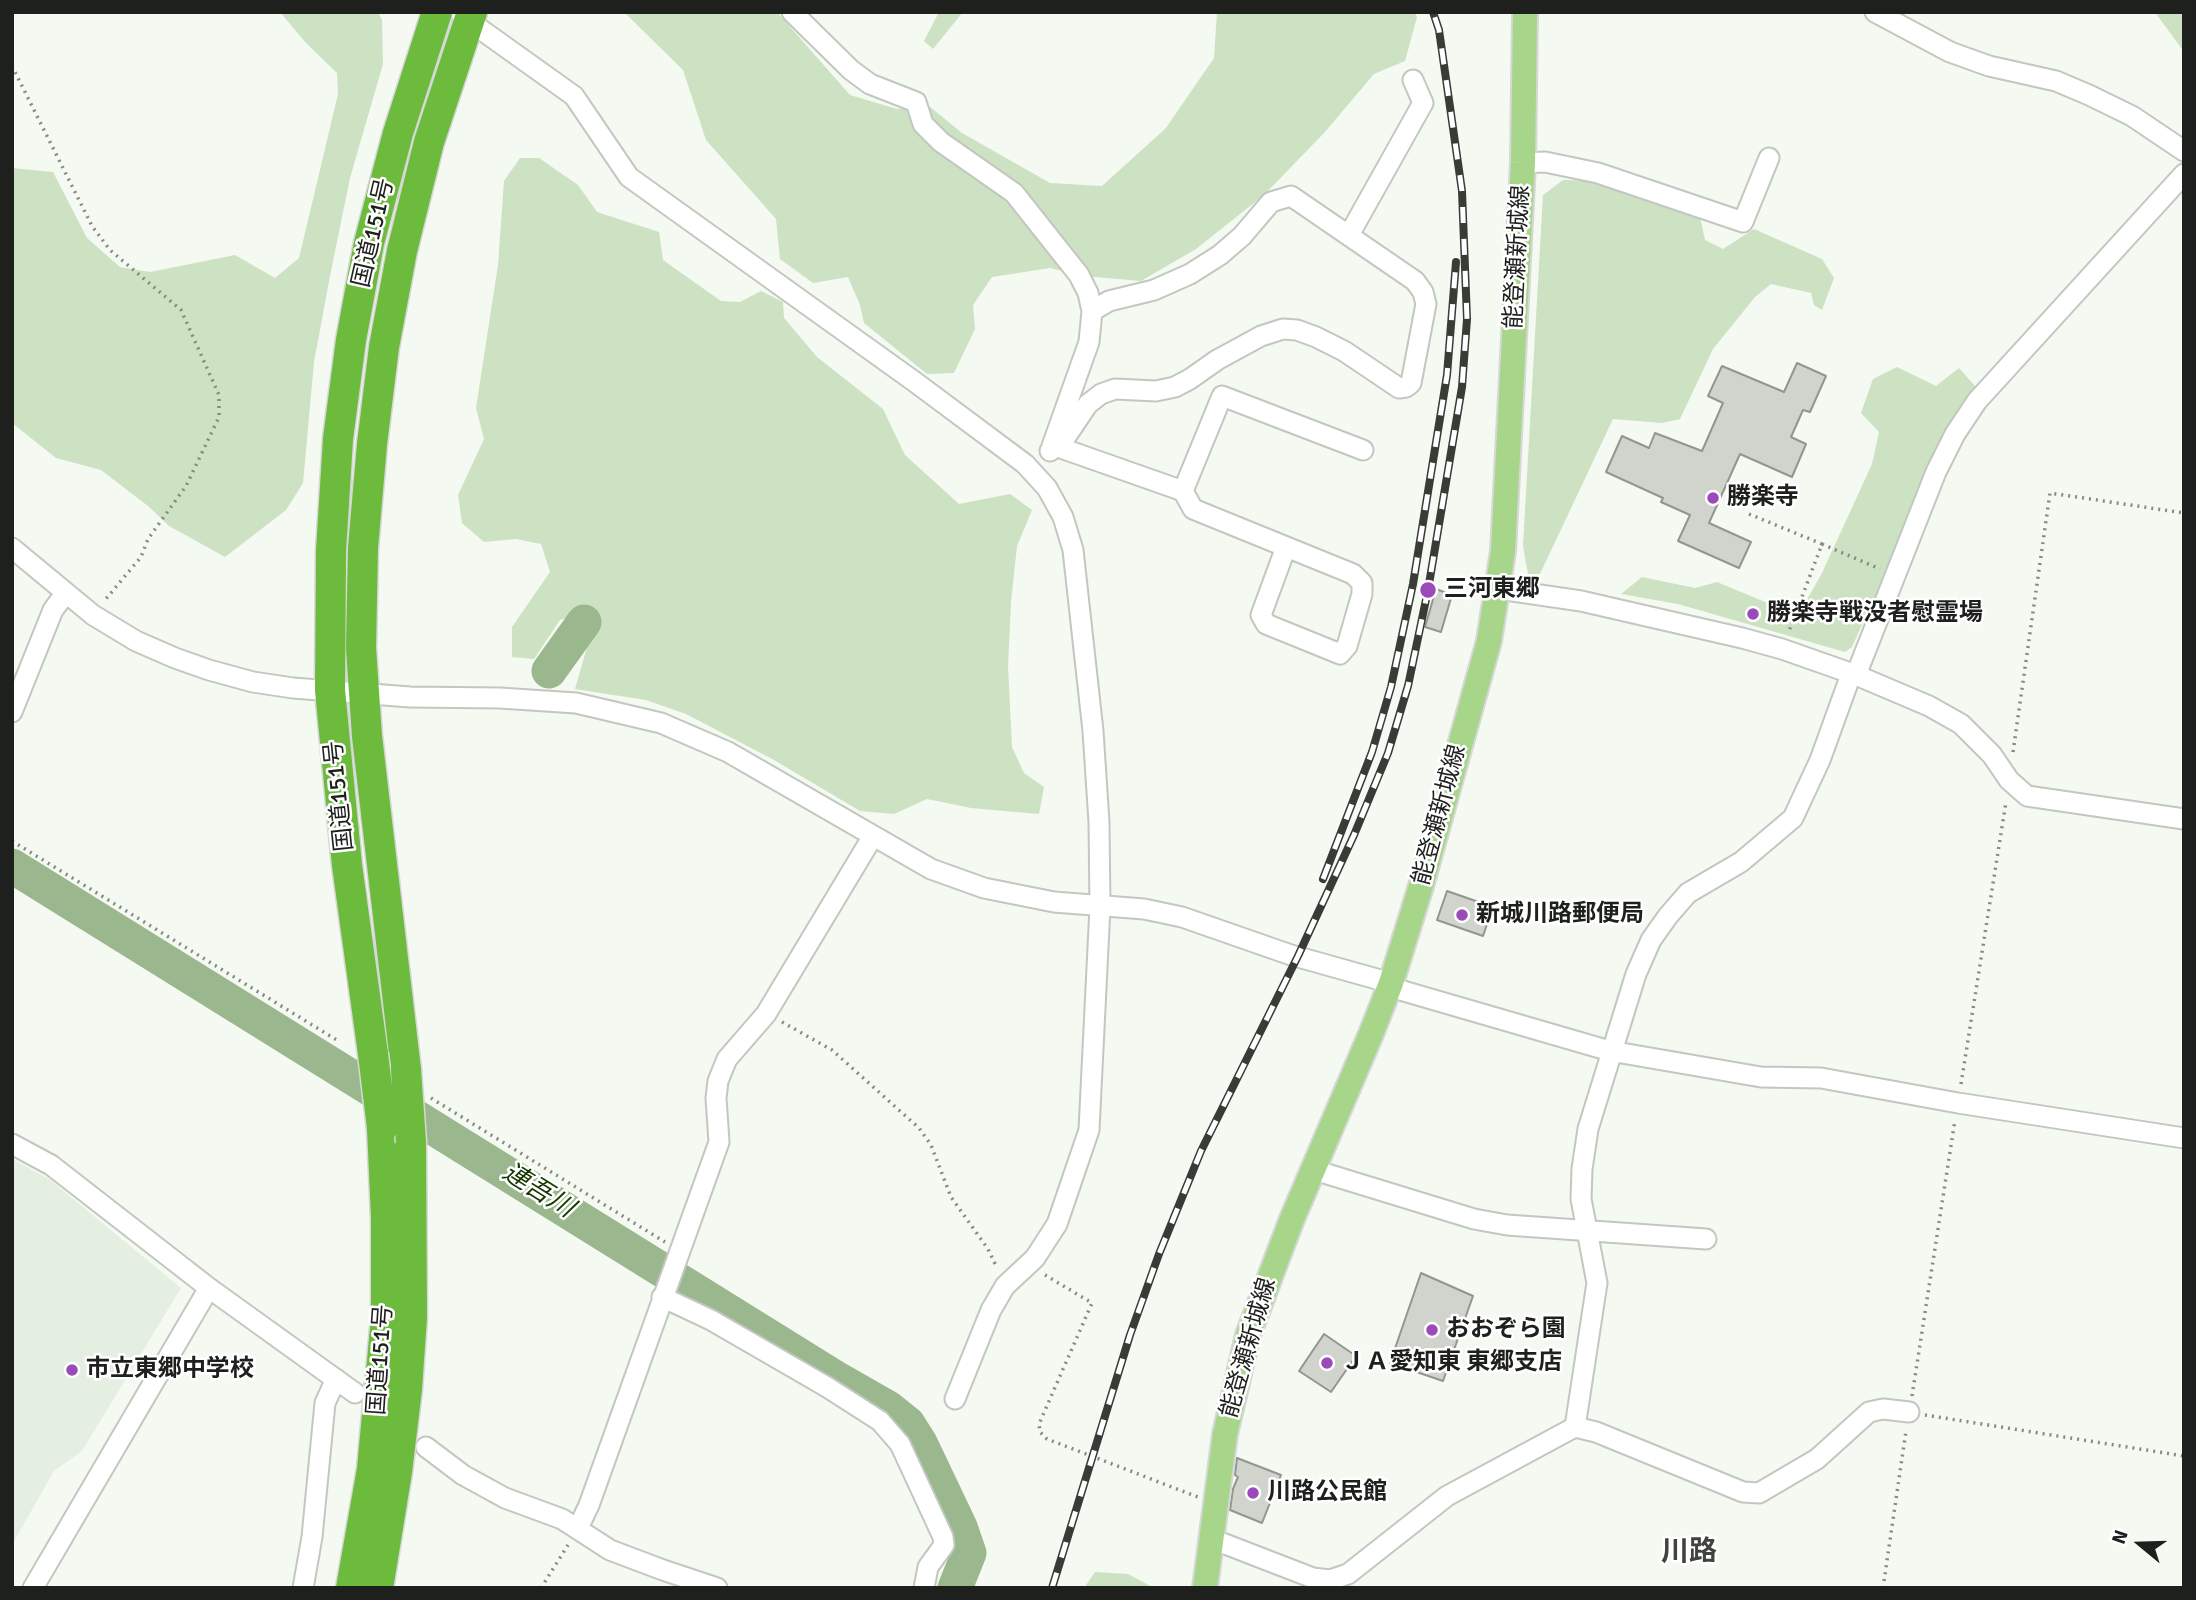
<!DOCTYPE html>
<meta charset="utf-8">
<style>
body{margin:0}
#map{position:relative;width:2196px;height:1600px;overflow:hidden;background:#f4f9f1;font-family:Signika,sans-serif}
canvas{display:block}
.frame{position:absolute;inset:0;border:14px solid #1e201d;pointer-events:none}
.north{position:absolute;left:2105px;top:1509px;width:70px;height:70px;-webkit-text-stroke:5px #fff;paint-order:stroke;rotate:289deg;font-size:19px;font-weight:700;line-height:28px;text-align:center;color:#1e201d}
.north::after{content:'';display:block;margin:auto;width:24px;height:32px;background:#1e201d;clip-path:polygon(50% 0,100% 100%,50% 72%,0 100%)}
</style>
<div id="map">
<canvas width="2196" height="1600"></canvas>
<div class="frame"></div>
<div class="north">N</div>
</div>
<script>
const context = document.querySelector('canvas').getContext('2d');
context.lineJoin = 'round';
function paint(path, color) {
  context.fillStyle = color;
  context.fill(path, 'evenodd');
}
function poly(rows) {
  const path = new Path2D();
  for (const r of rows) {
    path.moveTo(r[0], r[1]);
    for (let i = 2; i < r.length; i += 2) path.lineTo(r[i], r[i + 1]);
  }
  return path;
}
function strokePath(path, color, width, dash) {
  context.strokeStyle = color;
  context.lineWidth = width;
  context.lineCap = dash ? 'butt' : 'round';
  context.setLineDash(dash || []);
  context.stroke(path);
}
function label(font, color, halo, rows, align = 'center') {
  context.font = font + ' Signika,"Noto Sans JP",sans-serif';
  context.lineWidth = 5;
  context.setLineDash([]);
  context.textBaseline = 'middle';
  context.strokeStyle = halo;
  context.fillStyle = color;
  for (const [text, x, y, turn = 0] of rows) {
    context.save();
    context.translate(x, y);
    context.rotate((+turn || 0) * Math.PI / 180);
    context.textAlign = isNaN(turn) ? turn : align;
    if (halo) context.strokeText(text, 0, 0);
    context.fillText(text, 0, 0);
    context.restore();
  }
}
const built = poly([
 [12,1159,49,1179,181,1288,82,1451,54,1471,12,1545]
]);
const green = poly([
 [280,12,378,12,382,20,383,64,350,178,330,276,314,362,303,483,286,510,225,557,169,526,148,506,101,470,56,458,12,423,12,168,53,172,87,238,120,267,150,272,235,255,275,278,299,258,338,94,337,73,306,43],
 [624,12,777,12,850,95,897,109,929,106,962,133,1050,183,1102,186,1166,128,1214,58,1217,12,1415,12,1417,17,1405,61,1374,74,1324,133,1264,195,1196,249,1141,281,1084,276,1050,268,992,277,973,305,975,329,954,373,927,374,864,323,860,305,848,277,813,283,780,259,776,219,706,140,683,70],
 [939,12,963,12,933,49,924,41],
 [2156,12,2184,12,2184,52,2157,15],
 [520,158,539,158,578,185,597,212,659,232,663,260,721,301,740,302,761,291,783,302,784,318,817,357,883,409,905,455,959,504,1010,494,1032,510,1017,546,1011,602,1008,666,1012,747,1024,773,1044,787,1039,814,971,808,927,799,894,814,860,811,774,760,686,714,646,700,575,689,590,637,584,612,560,620,534,659,512,657,512,627,550,572,541,544,516,539,484,542,462,523,458,495,484,439,476,408,498,265,504,181],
 [1563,180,1618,181,1700,217,1705,240,1723,249,1754,229,1822,259,1834,278,1822,310,1814,305,1811,293,1771,284,1755,297,1713,349,1680,419,1662,423,1613,419,1540,574,1528,574,1523,546,1543,195],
 [1897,367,1936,386,1959,368,1976,387,1950,429,1852,647,1845,652,1678,604,1621,594,1642,577,1695,588,1717,582,1770,604,1804,605,1822,573,1872,464,1879,432,1861,413,1873,379],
 [1095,1572,1128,1574,1154,1588,1084,1588]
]);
const river = poly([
 [549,671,584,622],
 [12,866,839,1380,888,1408,908,1424,920,1443,960,1527,969,1553,955,1588]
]);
const building = poly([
 [1797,363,1826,376,1810,412,1803,410,1791,437,1806,444,1792,477,1740,454,1709,523,1751,542,1739,568,1678,541,1690,515,1661,502,1663,498,1606,472,1622,436,1649,448,1655,433,1702,451,1723,403,1708,396,1722,366,1784,392,1797,363],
 [1436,589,1452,595,1441,632,1425,627,1436,589],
 [1447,891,1493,907,1483,936,1437,920,1447,891],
 [1421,1273,1473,1296,1443,1381,1390,1363,1421,1273],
 [1324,1334,1356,1356,1331,1392,1299,1371,1324,1334],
 [1237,1458,1281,1475,1262,1523,1230,1510,1233,1489,1238,1477,1235,1475,1237,1458]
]);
const path = poly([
 [12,66,92,226,110,250,181,310,219,395,219,417,186,486,148,539,141,557,105,600],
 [1749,514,1822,544,1789,631],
 [1822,544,1880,569],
 [2013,752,2050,493,2184,513],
 [12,841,340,1042],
 [782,1022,832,1050,919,1128,931,1145,951,1197,988,1249,997,1268],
 [1961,1084,2006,802],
 [431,1098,665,1242],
 [1045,1275,1092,1303,1039,1424,1040,1432,1047,1439,1198,1497],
 [1912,1396,1955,1120],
 [1925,1415,2184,1456],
 [541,1588,568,1545],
 [1883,1588,1906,1431]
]);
const minor = poly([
 [792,12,851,70,870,84,916,102,923,124,941,142,1014,193,1079,275,1088,293,1092,311,1089,342,1052,446],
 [1875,12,1950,52,1989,66,2056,81,2089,95,2132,116,2184,151],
 [462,16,574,96,629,177,915,382,1025,464,1047,488,1063,517,1073,550,1093,731,1099,822,1100,907,1089,1130,1057,1224,1035,1258,1005,1286,991,1310,955,1399],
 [1523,163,1545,162,1598,173,1743,222,1769,158],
 [1349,235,1423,103,1413,80],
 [1058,447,1183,491,1193,509,1353,574,1362,583,1362,594,1347,646,1340,654,1266,624,1261,615,1286,547],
 [1050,451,1065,438,1088,404,1101,394,1115,389,1156,391,1175,387,1190,379,1217,360,1261,336,1283,329,1297,330,1316,337,1344,351,1399,388,1406,387,1411,383,1426,304,1423,292,1415,281,1291,196,1271,202,1242,236,1220,255,1190,274,1154,290,1109,301,1092,311],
 [1183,491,1222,396,1363,450],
 [12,548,93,615,136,641,175,658,209,670,253,682,293,688,410,697,500,698,576,703,661,723,728,752,931,869,984,888,1054,902,1144,909,1182,917,1291,955,1391,983,1400,990,1610,1051,1761,1077,1821,1078,1958,1103,2184,1138],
 [1499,589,1581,601,1742,638,1782,649,1856,675,1929,706,1961,724,1992,755,2009,780,2027,796,2184,819],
 [12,712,53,610,65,594],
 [12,1144,51,1165,209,1288,355,1393],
 [1313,1168,1324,1173,1474,1219,1507,1225,1706,1239],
 [662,1297,711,1320,827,1387,880,1421,900,1444,943,1537,944,1545,928,1567,924,1588],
 [1575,1427,1597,1283,1581,1199,1582,1169,1588,1129,1636,974,1651,940,1668,916,1688,893,1741,862,1793,818,1820,760,1849,680,1856,675,1936,472,1955,434,1977,401,2184,174],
 [426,1447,463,1475,505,1498,562,1519,610,1550,663,1570,717,1588],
 [578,1528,589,1505,719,1142,716,1098,718,1081,727,1059,766,1014,873,836],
 [1209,1540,1225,1544,1313,1578,1330,1580,1348,1574,1447,1496,1575,1427,1596,1432,1743,1492,1759,1493,1817,1459,1869,1412,1883,1409,1909,1412],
 [33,1588,209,1288],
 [303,1588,312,1537,325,1403,336,1379]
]);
const major = poly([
 [1205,1588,1225,1434,1248,1335,1292,1219,1371,1034,1391,983,1421,886,1489,641,1503,551,1523,163,1525,12]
]);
const highway = poly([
 [373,1054,347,865,330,690,331,551,338,439,351,340,369,243,398,133,437,12],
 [406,1070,367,736,361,648,363,548,372,444,384,347,402,251,429,142,472,12],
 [351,1588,372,1469,386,1318,386,1217,382,1128],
 [378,1588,397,1472,407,1389,412,1317,411,1142]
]);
const rail = poly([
 [1323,879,1372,752,1391,687,1413,584,1447,375,1456,262],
 [1052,1588,1130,1335,1159,1254,1201,1151,1298,956,1354,835,1388,753,1408,686,1428,590,1462,387,1467,319,1462,191,1439,30,1433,12]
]);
const highwayBridge = poly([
 [373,1054,382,1128],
 [406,1070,411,1142]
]);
const markers = [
 [1713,498,7,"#9b4ab9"],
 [1428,590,9,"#9b4ab9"],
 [1753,614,7,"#9b4ab9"],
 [1462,915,7,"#9b4ab9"],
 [1432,1330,7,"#9b4ab9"],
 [1327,1363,7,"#9b4ab9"],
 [72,1370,7,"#9b4ab9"],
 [1253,1493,7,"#9b4ab9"]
];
const streetNames = [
 ["国道151号",374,233,-77],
 ["能登瀬新城線",1518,257,-87],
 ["国道151号",340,796,-96],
 ["能登瀬新城線",1440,815,-75],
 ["能登瀬新城線",1249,1348,-74],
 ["国道151号",381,1360,-86]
];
const poiNames = [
 ["勝楽寺",1727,498],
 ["三河東郷",1444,590],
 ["勝楽寺戦没者慰霊場",1767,614],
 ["新城川路郵便局",1476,915],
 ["おおぞら園",1446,1330],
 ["ＪＡ愛知東 東郷支店",1341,1363],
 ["市立東郷中学校",86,1370],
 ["川路公民館",1267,1493]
];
const waterNames = [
 ["連吾川",538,1191,32]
];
const quarterNames = [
 ["川路",1689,1553]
];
paint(built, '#e5efe1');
paint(green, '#cce2c2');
strokePath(river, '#9bb78e', 35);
paint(building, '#d0d4cd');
strokePath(building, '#91968f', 2);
strokePath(minor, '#c2c7c0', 23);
strokePath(major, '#d6d7d6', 28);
strokePath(highway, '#d6d7d6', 33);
strokePath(path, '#868984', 3.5, [2, 5]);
strokePath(minor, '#fff', 19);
strokePath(major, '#a7d68b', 24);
strokePath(highway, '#6dbb3d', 30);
strokePath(rail, '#393b37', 8);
strokePath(rail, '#fff', 5, [16]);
strokePath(highwayBridge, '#d6d7d6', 33, []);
strokePath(highwayBridge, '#6dbb3d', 30);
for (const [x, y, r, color] of markers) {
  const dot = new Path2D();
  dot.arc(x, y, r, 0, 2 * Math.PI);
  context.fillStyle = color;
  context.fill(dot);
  strokePath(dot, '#fff', 2.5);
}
label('24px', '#1e201d', '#fff', streetNames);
label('bold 24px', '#1e201d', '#fff', poiNames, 'left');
label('italic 26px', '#163900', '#fff', waterNames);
label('bold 28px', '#40433e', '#fff', quarterNames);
</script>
